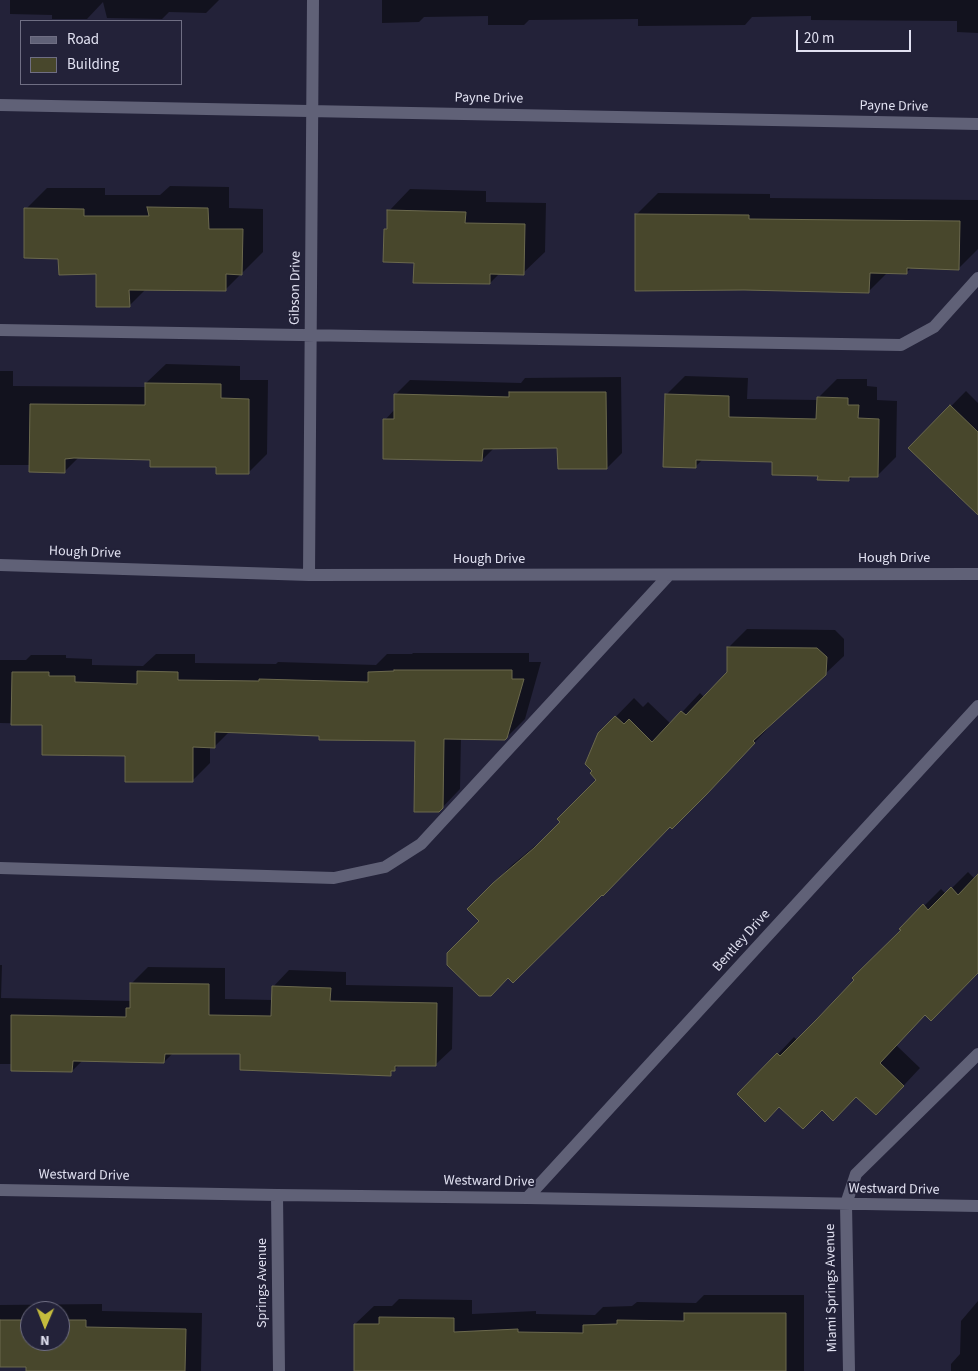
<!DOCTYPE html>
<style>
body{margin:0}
#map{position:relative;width:978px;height:1371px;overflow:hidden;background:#232239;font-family:"Source Sans 3",sans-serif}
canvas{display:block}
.legend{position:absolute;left:20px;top:20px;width:162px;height:65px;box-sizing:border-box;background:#232239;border:1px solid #6f6e83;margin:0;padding:6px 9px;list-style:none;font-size:15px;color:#e1e1f1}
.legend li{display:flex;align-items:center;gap:10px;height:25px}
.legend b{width:25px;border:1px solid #6f6e83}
.north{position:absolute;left:20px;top:1301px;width:50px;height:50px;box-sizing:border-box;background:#232239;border:1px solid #6f6e83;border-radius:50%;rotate:181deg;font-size:14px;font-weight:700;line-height:20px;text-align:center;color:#e1e1f1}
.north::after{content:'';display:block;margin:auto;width:18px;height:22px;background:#c5bc3d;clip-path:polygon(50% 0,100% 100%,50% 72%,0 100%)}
.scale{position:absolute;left:796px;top:30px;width:115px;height:22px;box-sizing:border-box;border:2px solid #e1e1f1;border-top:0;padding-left:6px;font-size:15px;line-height:18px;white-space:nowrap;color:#e1e1f1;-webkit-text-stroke:4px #232239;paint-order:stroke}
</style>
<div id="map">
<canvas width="978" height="1371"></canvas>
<ul class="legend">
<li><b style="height:6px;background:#606177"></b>Road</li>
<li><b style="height:14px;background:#48472c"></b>Building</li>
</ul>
<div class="north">N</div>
<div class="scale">20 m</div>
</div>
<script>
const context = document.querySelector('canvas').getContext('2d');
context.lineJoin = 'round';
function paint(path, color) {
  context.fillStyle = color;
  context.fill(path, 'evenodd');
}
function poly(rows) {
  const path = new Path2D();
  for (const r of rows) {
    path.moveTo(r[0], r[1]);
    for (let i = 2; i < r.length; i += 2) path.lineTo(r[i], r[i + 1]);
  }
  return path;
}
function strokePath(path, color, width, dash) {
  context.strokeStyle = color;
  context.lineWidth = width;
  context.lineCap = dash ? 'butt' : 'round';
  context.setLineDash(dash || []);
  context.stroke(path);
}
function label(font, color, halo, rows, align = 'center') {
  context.font = font + ' "Source Sans 3",sans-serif';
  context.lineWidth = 4;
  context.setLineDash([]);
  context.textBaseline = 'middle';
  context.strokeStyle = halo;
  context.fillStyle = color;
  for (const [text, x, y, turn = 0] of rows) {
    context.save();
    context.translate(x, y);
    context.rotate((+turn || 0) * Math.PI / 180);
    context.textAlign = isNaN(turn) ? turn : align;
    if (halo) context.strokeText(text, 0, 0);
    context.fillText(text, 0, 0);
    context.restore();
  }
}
const shadow = poly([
 [10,0,219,0,206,13,169,12,162,19,107,18,103,2,87,19,52,19,52,15,10,14],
 [382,0,978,0,978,33,957,32,957,21,811,20,811,16,752,17,745,25,638,26,638,19,529,20,524,25,488,25,488,16,424,17,419,22,382,23],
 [170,186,229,187,229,208,263,209,263,252,225,290,146,289,129,306,98,273,60,258,26,209,47,188,105,188,105,195,160,195],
 [410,189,486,191,486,202,546,203,545,252,523,273,500,273,490,283,415,262,385,230,388,226,389,211],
 [658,193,770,194,770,198,978,200,978,249,958,269,912,267,907,272,888,272,869,291,637,214],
 [166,364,240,366,240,380,268,380,267,454,248,473,217,466,151,458,78,458,64,472,30,465,0,465,0,371,13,371,13,386,146,387,146,383],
 [685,376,748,378,747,399,818,400,818,398,837,379,867,379,867,386,877,387,877,400,897,401,896,457,877,476,853,476,849,480,819,475,773,460,703,459,695,467,666,395],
 [621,377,622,453,607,468,559,446,494,448,482,460,385,420,395,409,395,395,410,380,521,383,525,378],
 [966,391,978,403,978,513,910,448],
 [747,629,835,630,844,639,844,656,772,724,724,775,670,826,480,921,468,909,512,865,552,832,598,780,594,771,599,734,634,698,643,707,648,702,671,724,700,693,704,697,728,673,729,647],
 [413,653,529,653,529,662,541,662,525,719,505,739,461,738,460,789,439,811,416,740,230,731,215,746,210,746,210,763,192,781,127,755,43,724,0,723,0,660,26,660,31,655,66,655,66,658,92,659,92,665,143,666,156,654,195,654,195,663,276,664,278,662,376,665,387,654,412,654],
 [968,872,975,879,978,876,978,972,925,1014,896,1045,920,1068,906,1083,876,1114,857,1095,833,1119,778,1054,794,1037,797,1040,903,930,901,929,941,889,946,894],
 [0,965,2,965,1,998,131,1001,131,984,148,967,225,968,225,999,273,1000,273,987,289,970,346,972,346,985,453,987,452,1049,435,1065,400,1064,390,1074,242,1053,173,1053,164,1062,83,1060,72,1071,12,1064,0,1064],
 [704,1295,804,1295,804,1371,355,1371,355,1324,374,1306,392,1306,399,1299,472,1300,472,1314,536,1311,536,1314,595,1315,603,1307,632,1306,637,1302,696,1303],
 [978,1301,978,1371,951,1371,951,1364,960,1354,961,1321],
 [102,1304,102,1311,202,1313,201,1371,27,1371,27,1366,0,1366,0,1305],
 [30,1311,60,1311,60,1341,30,1341]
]);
const building = poly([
 [147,207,208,208,209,229,243,229,242,275,226,274,226,291,129,290,130,307,96,307,96,274,59,275,58,259,24,258,24,208,84,209,84,216,149,216,147,207],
 [387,210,466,212,465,223,525,224,524,275,490,274,490,284,413,283,414,263,383,262,384,229,387,229,387,210],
 [635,214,749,215,749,219,960,221,959,270,907,268,907,274,870,273,869,293,744,290,635,291,635,214],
 [145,383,221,384,221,398,249,399,249,474,216,474,216,467,150,467,150,460,74,458,65,459,65,473,29,472,30,404,145,405,145,383],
 [509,392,606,392,607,469,558,469,557,448,483,449,482,461,383,459,383,419,394,419,394,394,509,397,509,392],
 [665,394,729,396,729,417,816,419,817,397,848,398,848,405,859,405,858,418,879,419,878,477,849,477,849,481,817,480,818,476,772,475,772,462,696,460,696,468,663,467,665,394],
 [950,405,978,432,978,515,908,448,950,405],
 [727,647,817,648,827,657,826,675,753,741,755,743,706,795,672,829,670,827,603,896,602,895,513,983,508,978,491,996,479,996,447,965,447,953,479,921,467,909,493,883,534,848,560,822,557,819,596,780,590,773,592,771,585,764,598,733,615,716,624,724,629,719,652,742,681,711,686,715,727,672,727,647],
 [394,670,512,670,512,679,524,679,507,738,505,740,444,739,443,808,439,812,414,812,415,741,319,740,319,736,215,732,215,748,193,747,193,782,125,782,125,756,42,755,42,725,11,725,12,672,49,672,49,676,75,676,75,682,137,684,137,671,178,672,178,680,259,681,259,679,368,682,368,672,394,671,394,670],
 [978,874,978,973,931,1021,925,1015,880,1063,904,1086,876,1115,856,1097,833,1121,822,1110,803,1129,779,1107,765,1122,737,1094,777,1053,780,1056,817,1019,854,980,852,978,901,930,899,929,923,904,928,910,951,887,958,895,978,874],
 [130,983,209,984,209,1015,271,1016,272,986,331,988,330,1001,437,1003,436,1066,395,1066,395,1071,391,1071,391,1076,240,1070,240,1054,165,1054,164,1063,73,1061,72,1072,11,1071,11,1015,126,1017,126,1008,130,1008,130,983],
 [684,1313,786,1313,786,1371,354,1371,354,1324,379,1324,379,1317,454,1318,454,1332,518,1329,518,1332,583,1333,583,1325,617,1324,617,1320,684,1321,684,1313],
 [0,1320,30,1320,30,1341,60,1341,60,1320,86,1320,86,1327,186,1329,185,1371,26,1371,26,1367,0,1367,0,1320]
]);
const minor = poly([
 [0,105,978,124],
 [0,330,901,345,934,327,978,278],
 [0,565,309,575,978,574],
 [309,575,313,0],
 [0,868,334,878,385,867,421,844,669,575],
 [0,1190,277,1195,527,1198,978,1206],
 [277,1195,279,1371],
 [527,1198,978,706],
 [849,1371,846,1204,856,1174,978,1054]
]);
const streetNames = [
 ["Payne Drive",489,99,1],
 ["Payne Drive",894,107,1],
 ["Gibson Drive",296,288,-89],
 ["Hough Drive",85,553,2],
 ["Hough Drive",894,559],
 ["Hough Drive",489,560],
 ["Bentley Drive",742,941,-48],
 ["Westward Drive",84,1176,1],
 ["Westward Drive",489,1182,1],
 ["Westward Drive",894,1190,1],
 ["Springs Avenue",263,1283,-90],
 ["Miami Springs Avenue",832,1288,-91]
];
paint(shadow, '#0007');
paint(building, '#48472c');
strokePath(building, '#6b694d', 1);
strokePath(minor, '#606177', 12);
label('14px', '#e1e1f1', '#232239', streetNames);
</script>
